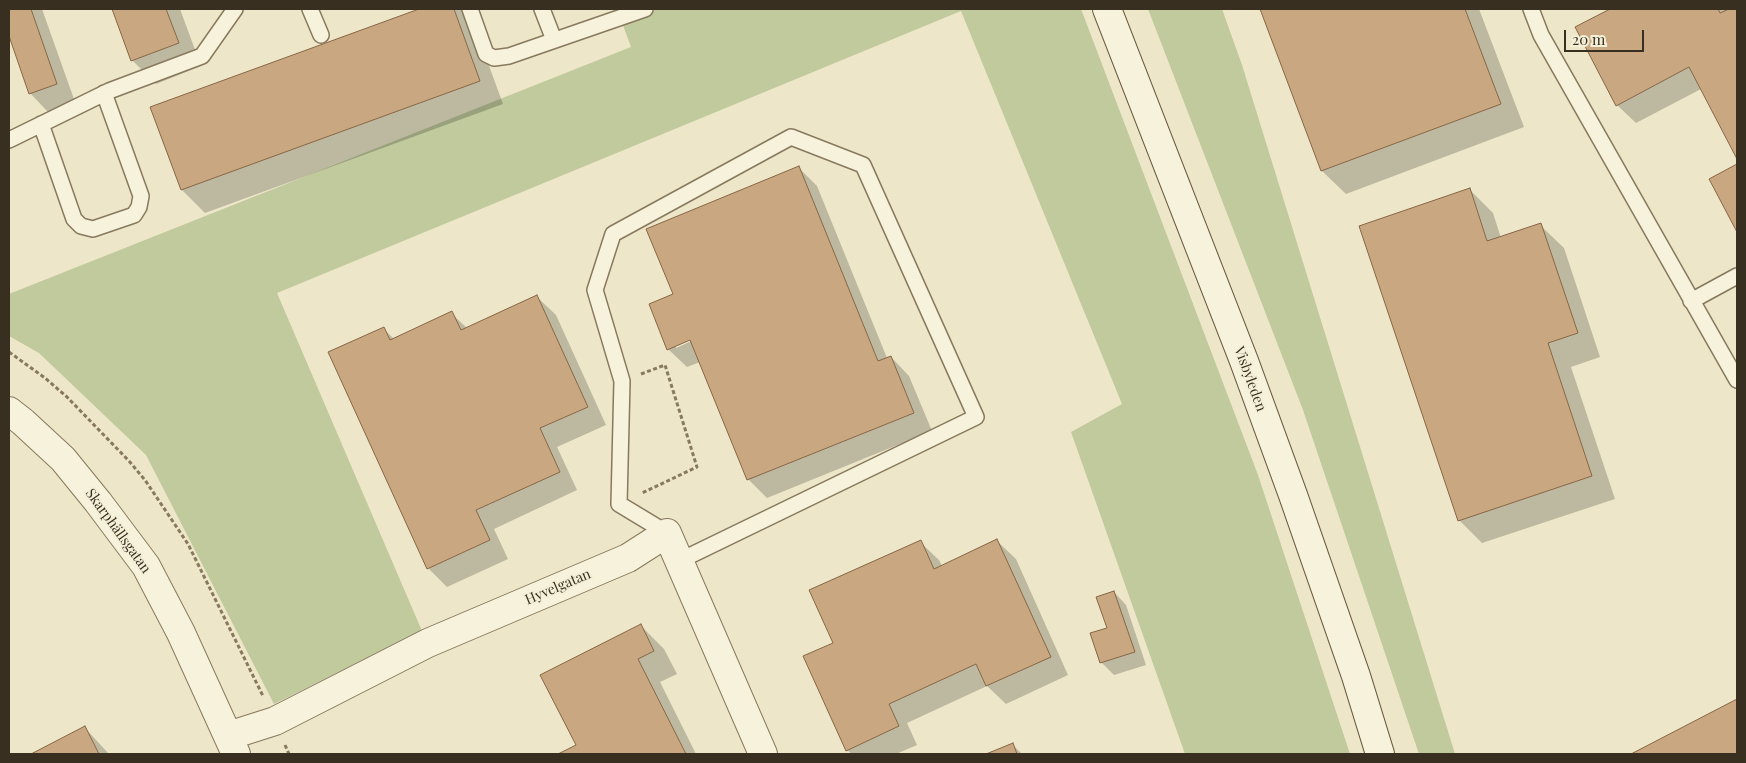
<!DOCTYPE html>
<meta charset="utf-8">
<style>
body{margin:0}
#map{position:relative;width:1746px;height:763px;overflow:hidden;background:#ede6c8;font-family:"Playfair Display",serif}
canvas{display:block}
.frame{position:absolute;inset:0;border:10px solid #392f21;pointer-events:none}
.scale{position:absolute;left:1564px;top:30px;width:80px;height:22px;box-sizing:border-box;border:2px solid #392f21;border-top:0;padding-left:6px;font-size:15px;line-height:18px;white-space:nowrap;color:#392f21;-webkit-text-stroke:4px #f4efd7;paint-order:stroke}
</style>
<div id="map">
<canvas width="1746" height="763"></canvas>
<div class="frame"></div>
<div class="scale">20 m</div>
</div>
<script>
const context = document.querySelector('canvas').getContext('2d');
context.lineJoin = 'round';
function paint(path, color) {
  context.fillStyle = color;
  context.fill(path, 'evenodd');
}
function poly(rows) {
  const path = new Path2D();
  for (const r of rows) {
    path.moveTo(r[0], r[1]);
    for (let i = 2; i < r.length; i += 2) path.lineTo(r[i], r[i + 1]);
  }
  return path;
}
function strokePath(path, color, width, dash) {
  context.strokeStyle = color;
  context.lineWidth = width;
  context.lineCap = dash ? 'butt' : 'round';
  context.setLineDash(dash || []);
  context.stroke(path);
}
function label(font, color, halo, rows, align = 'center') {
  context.font = font + ' "Playfair Display",serif';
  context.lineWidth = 4;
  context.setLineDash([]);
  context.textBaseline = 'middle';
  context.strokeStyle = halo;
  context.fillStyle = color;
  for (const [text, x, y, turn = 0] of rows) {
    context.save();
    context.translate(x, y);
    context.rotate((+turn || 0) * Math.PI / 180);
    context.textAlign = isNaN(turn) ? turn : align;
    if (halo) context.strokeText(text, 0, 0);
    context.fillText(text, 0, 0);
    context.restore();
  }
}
const green = poly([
 [617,9,1081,9,1258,475,1350,754,1185,754,1071,432,1122,404,961,11,277,293,422,631,274,704,146,455,39,353,9,336,9,294,631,47],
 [1148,9,1222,9,1242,65,1455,754,1419,754,1303,410]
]);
const shadow = poly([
 [9,9,42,9,75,102,48,112,30,93,9,33],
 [113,9,180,9,201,66,156,84,132,60],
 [422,9,460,9,473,22,503,104,205,213,182,190,152,107],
 [1261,9,1479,9,1524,127,1346,194,1322,171],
 [1612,9,1725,9,1727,11,1732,9,1737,9,1737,157,1701,89,1636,123,1617,105,1576,28],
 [1737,165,1737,230,1711,179],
 [799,168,817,186,887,358,891,357,909,376,932,431,767,498,749,480,700,362,687,367,668,349,674,295],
 [695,337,696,339,676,348,676,345],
 [1470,190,1493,213,1501,238,1540,225,1564,248,1600,357,1571,367,1615,499,1482,543,1459,520],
 [537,297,556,315,606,425,557,447,577,490,494,529,508,559,447,587,428,568,384,329,394,339,451,313,468,329],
 [997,541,1016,559,1068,675,1006,704,987,686,907,723,917,745,896,754,852,754,847,750,835,643,920,542,939,560,942,566],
 [1114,592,1126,605,1146,665,1114,675,1102,663,1092,634,1108,628],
 [641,626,664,649,677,674,660,682,696,754,561,754,577,746],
 [1737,700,1737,754,1634,754],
 [85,728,109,754,33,754],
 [1012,744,1022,754,989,754]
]);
const building = poly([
 [9,9,31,9,57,84,29,94,9,36,9,9],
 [112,9,166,9,179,43,131,61,112,9],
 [419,9,454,9,480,81,181,190,150,107,419,9],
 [1260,9,1465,9,1501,104,1321,171,1260,9],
 [1610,9,1718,9,1720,13,1729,9,1737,9,1737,159,1689,67,1616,106,1575,27,1610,9],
 [1737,164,1737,232,1709,179,1737,164],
 [799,166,878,361,891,356,914,413,747,480,690,340,667,350,649,304,673,294,646,229,799,166],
 [1470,188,1487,241,1541,223,1578,333,1548,343,1592,476,1458,521,1359,226,1470,188],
 [537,295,588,407,540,428,560,472,476,510,490,540,427,569,328,352,384,327,390,340,452,311,461,330,537,295],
 [997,539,1051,657,986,686,976,664,889,704,899,726,846,751,803,656,833,643,809,590,921,540,934,569,997,539],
 [1114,591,1135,652,1100,663,1090,633,1107,628,1096,597,1114,591],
 [641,624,654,651,638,659,686,754,558,754,576,745,540,675,641,624],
 [1737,699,1737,754,1631,754,1737,699],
 [85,726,99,754,31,754,85,726],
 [1013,743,1017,754,986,754,1013,743]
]);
const path = poly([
 [9,352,45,378,67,397,129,461,145,480,188,544,263,696],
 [641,374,665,365,697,467,642,493],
 [285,745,289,754]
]);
const lane = poly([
 [310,9,321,35],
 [470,9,486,54,494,58,509,56,645,9],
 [542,9,554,40],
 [1531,9,1541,35,1737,380],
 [41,124,74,219,81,226,93,229,134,215,139,207,141,196,104,93],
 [9,140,109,91,202,56,235,9],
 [1691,301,1737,276],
 [667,533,619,504,622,381,595,290,613,234,791,137,863,165,976,417,679,561]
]);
const street = poly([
 [9,411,23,422,63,459,98,502,146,566,181,633,236,754],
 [228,736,275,721,428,643,628,558,667,533,763,754]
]);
const secondary = poly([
 [1107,9,1244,361,1293,495,1356,676,1380,754]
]);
const streetNames = [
 ["Visbyleden",1250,379,70],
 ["Skarphällsgatan",118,531,54],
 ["Hyvelgatan",558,587,-23]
];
paint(green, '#c0ca9c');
paint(shadow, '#0003');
paint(building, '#c9a780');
strokePath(building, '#866645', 1);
strokePath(lane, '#88795e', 18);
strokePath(street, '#88795e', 30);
strokePath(secondary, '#6a5a41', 30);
strokePath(path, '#88795e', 3, [4, 2.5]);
strokePath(lane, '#f7f2db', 15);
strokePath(street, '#f7f2db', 28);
strokePath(secondary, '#f7f2db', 28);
label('14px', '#392f21', '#f4efd7', streetNames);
</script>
